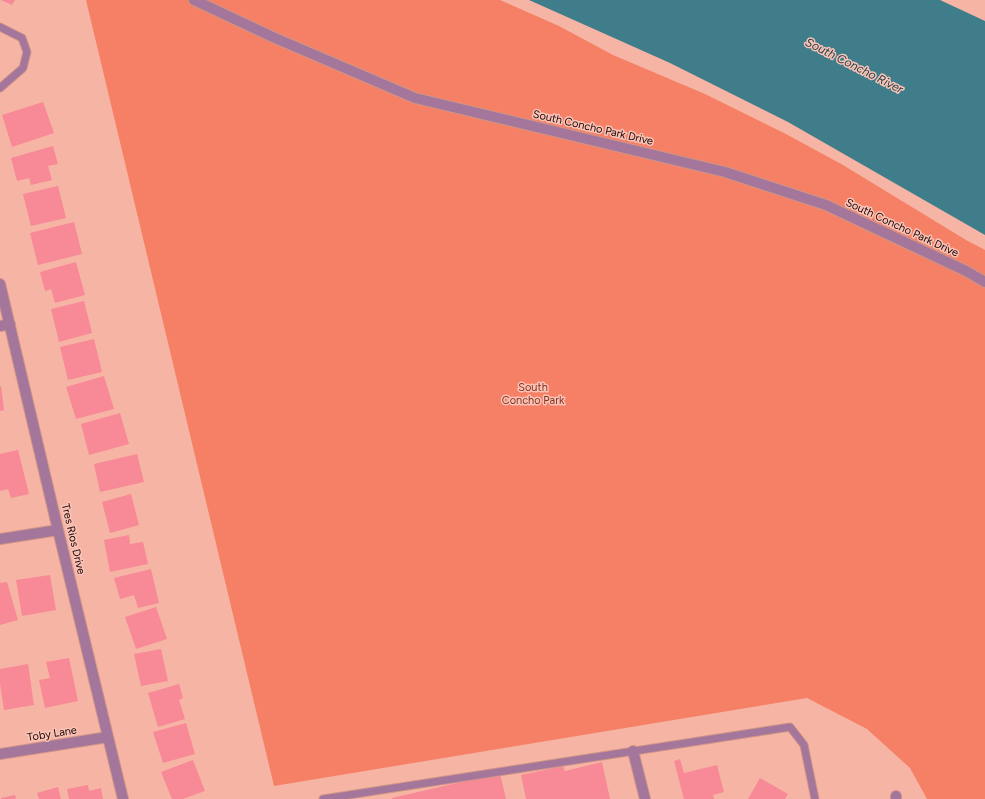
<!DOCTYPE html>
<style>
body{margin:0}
canvas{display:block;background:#f6b4a4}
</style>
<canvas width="985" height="799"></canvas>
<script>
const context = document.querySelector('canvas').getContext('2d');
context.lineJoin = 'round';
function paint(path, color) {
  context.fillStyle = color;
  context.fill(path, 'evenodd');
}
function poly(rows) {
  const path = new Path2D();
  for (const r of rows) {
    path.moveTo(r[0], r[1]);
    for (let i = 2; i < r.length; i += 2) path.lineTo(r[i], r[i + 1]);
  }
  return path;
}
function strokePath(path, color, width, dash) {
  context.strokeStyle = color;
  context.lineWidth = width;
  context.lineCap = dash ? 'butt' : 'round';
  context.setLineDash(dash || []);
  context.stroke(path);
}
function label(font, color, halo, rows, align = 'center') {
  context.font = font + ' Figtree,sans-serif';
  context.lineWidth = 3;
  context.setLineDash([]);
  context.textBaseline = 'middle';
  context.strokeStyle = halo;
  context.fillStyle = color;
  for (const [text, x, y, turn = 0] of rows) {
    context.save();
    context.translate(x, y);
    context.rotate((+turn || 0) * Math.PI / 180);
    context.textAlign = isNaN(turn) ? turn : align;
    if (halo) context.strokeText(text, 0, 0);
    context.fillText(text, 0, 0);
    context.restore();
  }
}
const green = poly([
 [86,0,500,0,559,26,613,55,705,94,786,134,843,165,966,240,985,250,985,799,927,799,910,768,867,729,807,698,274,786]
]);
const water = poly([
 [529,0,940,0,985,21,985,235,788,122,670,63]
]);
const building = poly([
 [1,0,15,0,12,5],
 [43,102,54,133,12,147,2,115],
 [53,146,58,164,48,166,52,180,31,185,29,178,17,181,11,158],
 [58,186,66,218,31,226,23,194],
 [74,222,82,254,38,265,30,233],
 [76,262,85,295,55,303,51,289,45,291,40,272],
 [84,301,92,333,59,342,51,309],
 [94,339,102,372,68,380,60,347],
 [104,376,114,409,76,419,66,387],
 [0,386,1,386,4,410,0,411],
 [120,413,129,444,89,455,81,424],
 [18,450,29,494,11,498,8,489,0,491,0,454],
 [137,454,144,482,100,492,94,464],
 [131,494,139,525,110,533,102,502],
 [129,535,130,544,143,542,148,564,110,572,104,540],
 [151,569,159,603,138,608,134,595,120,599,114,578],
 [50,575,56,610,22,616,16,580],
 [7,582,18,620,0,625,0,583],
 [156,607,167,639,136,649,125,617],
 [161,649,168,681,141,686,134,654],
 [69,658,78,701,45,708,39,680,50,678,46,662],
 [28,664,34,705,4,710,0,684,0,669],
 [179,684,183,698,179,700,185,719,158,727,148,693],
 [186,723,195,754,163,763,153,732],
 [680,759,684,773,717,765,724,792,713,795,714,799,684,799,674,761],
 [193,760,205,791,183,799,172,799,161,772],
 [602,762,610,799,526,799,521,775,563,766,565,771],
 [500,773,506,799,392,799,392,798],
 [760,778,788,794,785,799,748,799],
 [88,785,89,791,101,788,103,799,69,799,67,789],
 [58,787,61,799,39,799,37,793],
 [15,795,16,799,1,799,1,798]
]);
const lane = poly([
 [0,27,22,38,27,52,23,68,0,88],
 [323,799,790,727,804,745,815,799]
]);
const street = poly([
 [194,0,275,38,415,98,725,172,826,205,966,271,985,282],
 [0,284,58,530,123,799],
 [0,326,10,324],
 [0,539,58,530],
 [633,751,645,799],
 [0,754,108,737],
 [896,796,896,799]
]);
const streetNames = [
 ["South Concho Park Drive",593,128,13],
 ["South Concho Park Drive",902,228,25],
 ["Tres Rios Drive",73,539,77],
 ["Toby Lane",52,734,-9]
];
const parkNames = [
 ["South",533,388],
 ["Concho Park",533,401]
];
const waterNames = [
 ["South Concho River",854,66,27]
];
paint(green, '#f58066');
paint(water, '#3f7d8b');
paint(building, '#f88996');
strokePath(lane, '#cf9487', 9);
strokePath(street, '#cf9487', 12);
strokePath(lane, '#a4769b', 7);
strokePath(street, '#a4769b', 10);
label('11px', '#1b0503', '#fbc4b8', streetNames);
label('11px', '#83301e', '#fbc4b8', parkNames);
label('italic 12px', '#1a3b42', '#fbc4b8', waterNames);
</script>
